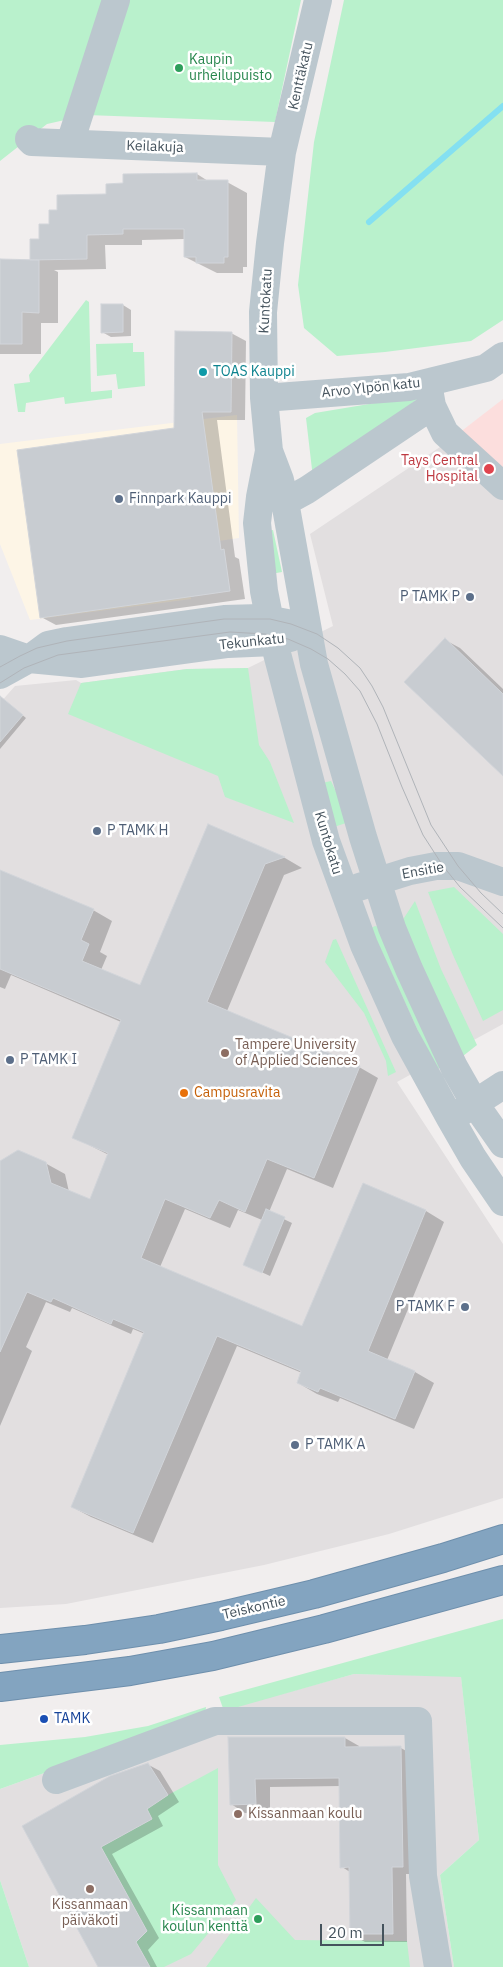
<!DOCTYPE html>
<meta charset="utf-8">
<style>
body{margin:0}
#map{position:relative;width:503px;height:1967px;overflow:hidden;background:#f1eeee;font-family:"IBM Plex Sans",sans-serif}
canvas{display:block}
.scale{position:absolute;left:320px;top:1924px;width:64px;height:22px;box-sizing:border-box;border:2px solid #45535d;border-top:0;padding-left:6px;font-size:15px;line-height:18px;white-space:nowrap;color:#45535d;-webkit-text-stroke:4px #fff;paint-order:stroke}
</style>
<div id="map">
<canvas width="503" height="1967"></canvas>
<div class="scale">20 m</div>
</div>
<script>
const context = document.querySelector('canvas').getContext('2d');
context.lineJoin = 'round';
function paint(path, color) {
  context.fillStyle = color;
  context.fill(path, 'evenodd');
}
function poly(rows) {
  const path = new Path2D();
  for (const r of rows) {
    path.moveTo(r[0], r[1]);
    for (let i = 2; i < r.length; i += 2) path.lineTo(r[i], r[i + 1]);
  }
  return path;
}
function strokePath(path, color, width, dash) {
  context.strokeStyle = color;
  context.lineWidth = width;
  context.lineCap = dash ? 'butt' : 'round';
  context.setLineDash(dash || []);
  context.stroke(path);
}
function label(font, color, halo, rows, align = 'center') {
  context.font = font + ' "IBM Plex Sans",sans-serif';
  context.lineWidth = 5;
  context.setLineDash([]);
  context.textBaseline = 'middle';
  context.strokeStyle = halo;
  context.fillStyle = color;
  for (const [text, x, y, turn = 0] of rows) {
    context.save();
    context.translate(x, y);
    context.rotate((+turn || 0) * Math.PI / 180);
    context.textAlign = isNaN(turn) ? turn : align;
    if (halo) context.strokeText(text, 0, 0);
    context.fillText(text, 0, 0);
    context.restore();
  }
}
const commercial = poly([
 [237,415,239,538,183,546,191,599,30,620,0,544,0,444]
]);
const education = poly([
 [446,443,503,495,503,1024,397,1082,503,1244,503,1498,389,1534,264,1565,66,1604,0,1608,0,703,15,686,76,680,81,683,187,669,248,668,333,626,310,534],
 [354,1674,461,1676,479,1840,440,1875,454,1967,29,1967,0,1880,0,1789,205,1715]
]);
const medical = poly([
 [503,399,503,495,446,443]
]);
const green = poly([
 [0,0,301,0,275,122,87,115,47,124,0,161],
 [344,0,503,0,503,320,471,341,385,352,337,356,304,328,298,285,314,142],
 [86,300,89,302,91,392,112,390,112,398,65,404,64,397,26,403,25,412,18,412,14,384,30,382,29,375],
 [133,343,133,352,144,352,145,386,118,389,116,374,97,376,96,344],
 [423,395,313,478,306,418,315,413],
 [273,530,282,572,271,574,267,531],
 [248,668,259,745,270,762,294,823,225,797,218,776,68,714,81,683,187,669],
 [331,781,339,798,346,823,334,827,322,783],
 [454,887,503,934,503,1010,483,1021,453,955,428,892],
 [415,901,441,969,477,1045,463,1056,402,921],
 [375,926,379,927,441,1067,436,1070,371,928],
 [336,939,396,1072,388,1076,386,1061,364,1013,325,962,333,940],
 [503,1619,503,1967,454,1967,440,1875,479,1840,461,1677,354,1674,224,1711,219,1697],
 [206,1707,205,1715,0,1789,0,1745,85,1737,148,1726],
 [218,1768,218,1865,236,1900,191,1954,164,1967,150,1967,136,1942,147,1931,101,1847,152,1819,147,1809,168,1795],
 [0,1880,29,1967,0,1967],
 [256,1898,295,1940,407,1941,410,1967,206,1967]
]);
const shadow = poly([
 [197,174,208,181,227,182,247,193,247,267,243,267,243,273,217,273,185,257,185,239,142,240,142,245,105,245,106,269,54,270,58,272,58,323,41,323,41,354,0,354,0,260,31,261,41,241,58,211,108,195,124,184],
 [123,305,131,310,131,336,111,337,102,332],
 [231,333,246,341,245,420,217,420,235,557,239,559,245,599,56,625,41,617,175,429],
 [445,640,460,648,503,689,503,774],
 [9,704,26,718,0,749,0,709],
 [208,826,285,858,302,868,284,875,227,1011,359,1067,378,1078,333,1188,287,1169,269,1212,292,1223,270,1276,244,1264,262,1220,238,1210,230,1228,185,1209,160,1267,303,1328,426,1211,444,1222,387,1360,415,1372,434,1383,414,1429,340,1398,338,1402,317,1394,298,1383,302,1373,237,1346,153,1543,91,1517,72,1507,145,1334,133,1329,131,1334,72,1308,70,1312,46,1302,26,1347,32,1351,0,1426,0,1162,45,1163,65,1174,69,1192,90,1200,109,1155,73,1137,121,1022,11,975,5,989,0,987,0,871,93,910,112,921,100,952,107,956,101,970,140,987],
 [230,1738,345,1738,359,1746,359,1748,401,1748,415,1756,417,1874,406,1874,407,1942,365,1942,351,1934,350,1872,342,1867,341,1786,270,1787,270,1812,245,1813,231,1804],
 [147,1764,160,1771,179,1802,158,1816,163,1826,112,1854,159,1938,148,1950,157,1967,100,1967,24,1827]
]);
const stream = poly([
 [369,222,503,106]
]);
const building = poly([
 [197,173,197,180,228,180,228,257,224,257,224,263,196,263,196,257,184,257,184,229,123,229,123,234,87,235,87,259,30,260,30,239,39,239,39,224,49,224,49,210,57,210,57,195,106,194,106,184,123,183,123,174,197,173],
 [0,259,39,260,39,313,22,312,22,344,0,344,0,259],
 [101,304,123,304,123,332,101,333,101,304],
 [175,331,232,332,231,412,202,412,221,550,224,549,230,591,40,618,17,450,174,428,175,331],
 [445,638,503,694,503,776,404,682,445,638],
 [0,696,23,715,0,742,0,696],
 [208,824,285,857,265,864,207,1002,360,1066,314,1178,267,1159,245,1212,219,1200,210,1218,165,1199,141,1258,302,1326,363,1183,426,1210,368,1351,415,1371,395,1419,320,1388,318,1392,297,1383,301,1371,217,1336,133,1533,71,1507,144,1332,113,1319,111,1324,53,1298,51,1302,27,1292,0,1352,0,1161,18,1150,46,1162,51,1183,90,1199,108,1153,72,1138,121,1020,0,969,0,870,94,909,81,940,89,944,82,961,140,985,208,824],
 [266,1209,285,1217,262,1273,243,1265,266,1209],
 [228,1737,345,1737,345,1747,401,1746,403,1867,392,1867,393,1934,350,1934,349,1867,340,1868,339,1778,255,1779,256,1804,230,1805,228,1737],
 [148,1763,168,1795,147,1809,152,1819,101,1847,147,1931,136,1942,150,1967,98,1967,22,1826,110,1776,148,1763]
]);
const minor = poly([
 [318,0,282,152,270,243,263,312,264,398,269,451,280,480,285,502,314,664,363,837,392,928,409,969,454,1067,475,1104,503,1144],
 [29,139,32,142,282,152],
 [70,143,116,0],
 [429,389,432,406,445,433,503,486],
 [264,398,409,387,486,368,503,356],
 [269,451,260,497,257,523,264,591,274,642,326,841,364,945,405,1036,450,1118,473,1158,503,1202],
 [285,502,307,490,432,406],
 [0,649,29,659,82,664,228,644,274,642,290,638],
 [0,675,29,659,48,645,67,641,224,619,261,618,287,623],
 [359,887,410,871,436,866,458,866,503,882],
 [460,1113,503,1085],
 [56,1780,215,1721,418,1721,423,1876,438,1967]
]);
const highway = poly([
 [0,1649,85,1640,159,1629,221,1616,314,1594,443,1558,503,1539],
 [0,1687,130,1671,213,1656,324,1629,503,1580]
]);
const tram = poly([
 [0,667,20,656,37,648,67,641,224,619,270,619,291,624,317,634,338,648,360,668,372,686,383,707,431,825,458,866,481,893,503,914],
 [0,683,24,668,58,655,230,632,265,634,288,639,311,649,328,659,345,674,360,691,377,724,402,787,423,835,443,866,460,887,503,928]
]);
const markers = [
 [179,68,5,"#2e9e5b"],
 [203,372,5,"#0f9aa8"],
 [489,469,6,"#e0444e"],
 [119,499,5,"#5c6f8a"],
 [470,597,5,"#5c6f8a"],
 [97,831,5,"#5c6f8a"],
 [225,1053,5,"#8d6e63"],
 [10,1060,5,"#5c6f8a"],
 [184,1093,5,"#e8710a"],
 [465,1307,5,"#5c6f8a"],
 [295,1445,5,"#5c6f8a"],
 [44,1719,5,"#1a4fb4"],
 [238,1814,5,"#8d6e63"],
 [90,1889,5,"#8d6e63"],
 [258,1919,5,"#2e9e5b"]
];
const leisureNames = [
 ["Kaupin",189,60],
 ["urheilupuisto",189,76],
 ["Kissanmaan",248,1911,"right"],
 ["koulun kenttä",248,1927,"right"]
];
const streetNames = [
 ["Kenttäkatu",301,76,-77],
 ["Keilakuja",155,147,2],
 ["Kuntokatu",266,301,-87],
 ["Arvo Ylpön katu",371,388,-6],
 ["Tekunkatu",252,642,-6],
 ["Kuntokatu",328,843,73],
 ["Ensitie",423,871,-10],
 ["Teiskontie",254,1608,-13]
];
const cultureNames = [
 ["TOAS Kauppi",213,372]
];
const healthNames = [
 ["Tays Central",478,461],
 ["Hospital",478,477]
];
const serviceNames = [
 ["Finnpark Kauppi",129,499],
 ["P TAMK P",460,597,"right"],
 ["P TAMK H",107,831],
 ["P TAMK I",20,1060],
 ["P TAMK F",455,1307,"right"],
 ["P TAMK A",305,1445]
];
const educationNames = [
 ["Tampere University",235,1045],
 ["of Applied Sciences",235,1061],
 ["Kissanmaan koulu",248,1814],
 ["Kissanmaan",90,1905,"center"],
 ["päiväkoti",90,1921,"center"]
];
const foodNames = [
 ["Campusravita",194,1093]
];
const transitNames = [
 ["TAMK",54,1719]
];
paint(commercial, '#fdf5e6');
paint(education, '#e2dfe0');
paint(medical, '#fcdedd');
paint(green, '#b9f1cc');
paint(shadow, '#0003');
strokePath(stream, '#84e0f1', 6);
paint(building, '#c8ccd1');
strokePath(building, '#d2d5da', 1);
strokePath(highway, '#6e8fac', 30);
strokePath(minor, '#bbc7ce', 28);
strokePath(highway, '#83a4c0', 28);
strokePath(tram, '#b0b4b9', 1);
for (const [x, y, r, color] of markers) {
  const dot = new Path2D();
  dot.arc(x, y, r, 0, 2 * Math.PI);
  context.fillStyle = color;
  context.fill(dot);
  strokePath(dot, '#fff', 2);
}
label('14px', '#27864d', '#fff', leisureNames, 'left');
label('14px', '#45535d', '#fff', streetNames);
label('14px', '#0d838f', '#fff', cultureNames, 'left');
label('14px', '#be3a42', '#fff', healthNames, 'right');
label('14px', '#4e5e75', '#fff', serviceNames, 'left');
label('14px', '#785e54', '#fff', educationNames, 'left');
label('14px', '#c56008', '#fff', foodNames, 'left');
label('14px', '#164399', '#fff', transitNames, 'left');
</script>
